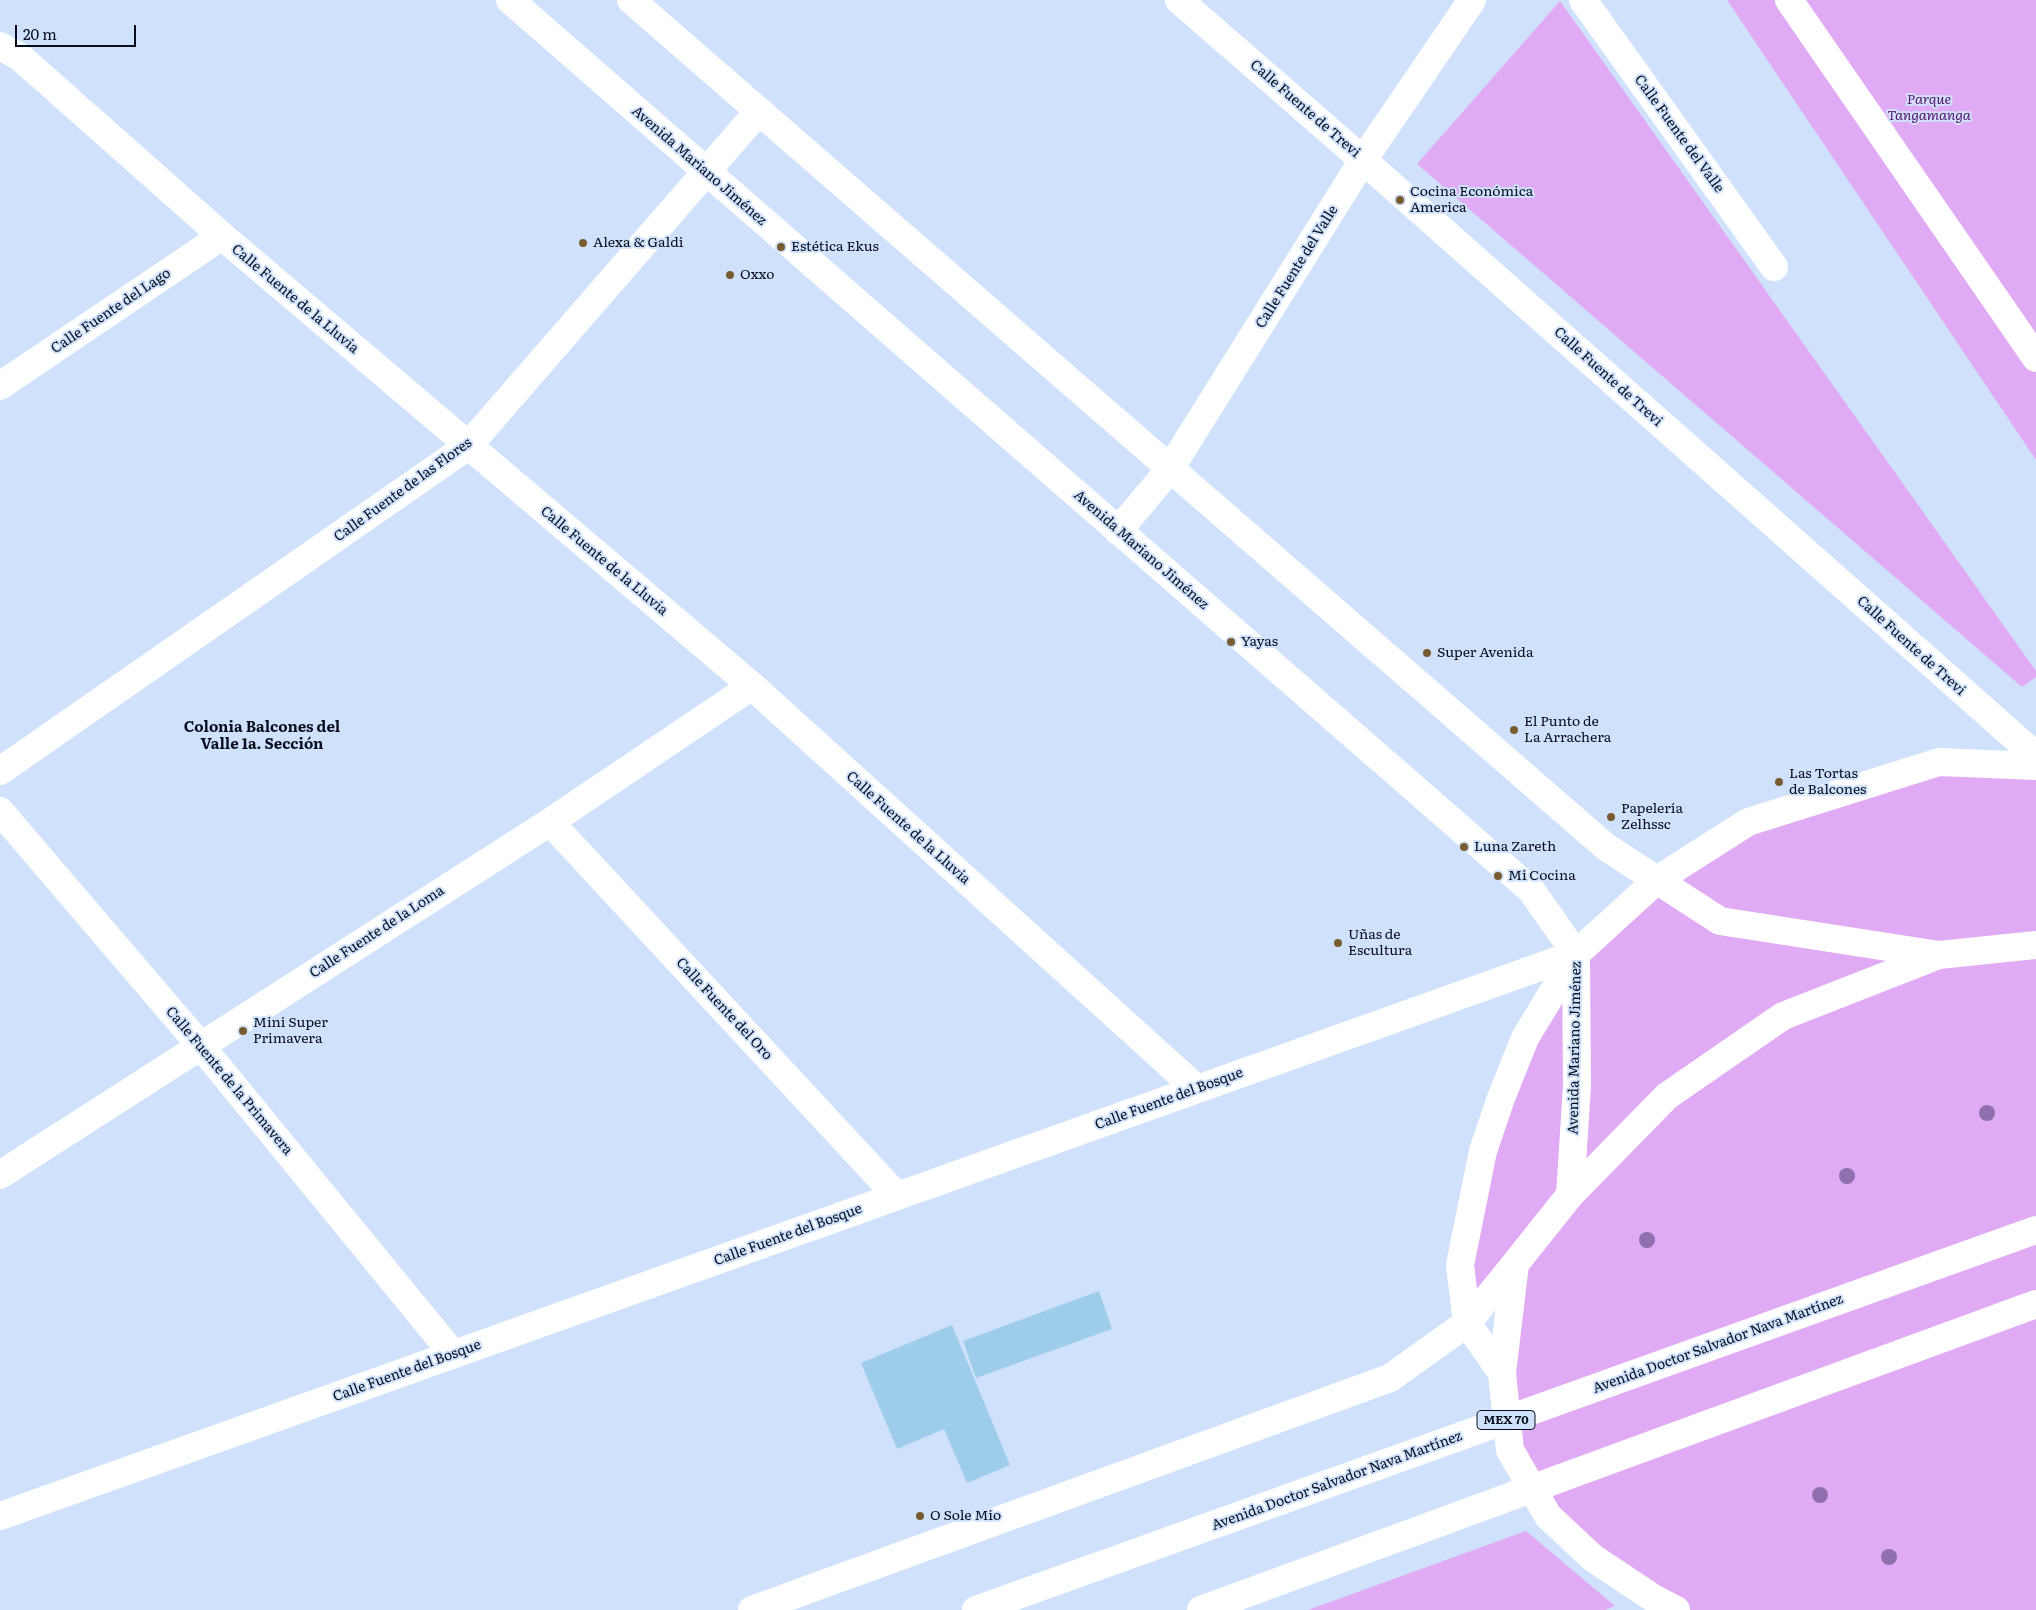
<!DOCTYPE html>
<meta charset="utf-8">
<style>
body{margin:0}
#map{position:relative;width:2036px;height:1610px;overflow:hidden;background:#d0e2fb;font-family:Literata,serif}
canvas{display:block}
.scale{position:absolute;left:15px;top:25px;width:121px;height:22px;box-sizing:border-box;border:2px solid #060f1d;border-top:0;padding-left:6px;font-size:15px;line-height:18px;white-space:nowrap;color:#060f1d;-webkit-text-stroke:4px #d0e2fb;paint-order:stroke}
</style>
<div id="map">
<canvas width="2036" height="1610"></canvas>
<div class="scale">20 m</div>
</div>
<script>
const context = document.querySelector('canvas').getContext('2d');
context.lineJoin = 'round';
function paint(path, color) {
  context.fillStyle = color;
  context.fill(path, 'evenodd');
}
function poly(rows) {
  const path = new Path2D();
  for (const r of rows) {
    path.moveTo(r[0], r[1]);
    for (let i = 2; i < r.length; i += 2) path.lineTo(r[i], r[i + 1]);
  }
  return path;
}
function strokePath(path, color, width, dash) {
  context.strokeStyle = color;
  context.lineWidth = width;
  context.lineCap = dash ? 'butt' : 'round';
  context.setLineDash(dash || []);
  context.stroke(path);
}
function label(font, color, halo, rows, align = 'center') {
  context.font = font + ' Literata,serif';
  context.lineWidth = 4;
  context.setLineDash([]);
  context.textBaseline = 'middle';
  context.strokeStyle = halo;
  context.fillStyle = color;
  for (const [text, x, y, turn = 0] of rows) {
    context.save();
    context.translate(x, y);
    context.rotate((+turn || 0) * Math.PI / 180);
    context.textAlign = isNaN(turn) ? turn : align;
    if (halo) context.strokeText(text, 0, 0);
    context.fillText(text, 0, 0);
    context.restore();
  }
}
const green = poly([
 [1727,0,2036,0,2036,460],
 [1560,1,2036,671,2036,677,2022,687,1417,164],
 [1939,762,2036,766,2036,943,1939,952,1783,1016,1667,1096,1467,1323,1483,1151,1576,954,1748,822],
 [2036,948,2036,1610,1678,1610,1594,1558,1511,1450,1518,1265,1667,1099,1785,1018,1940,958],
 [1526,1531,1615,1606,1605,1610,1308,1610]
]);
const building = poly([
 [1099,1291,1112,1329,976,1378,963,1341],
 [952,1325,1010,1465,967,1483,944,1429,897,1449,861,1363]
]);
const minor = poly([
 [510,0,1531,890,1576,954,1577,1086,1570,1195],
 [631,0,1606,847,1720,921,1939,955],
 [1179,0,1363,160,2036,756],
 [1583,0,1774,267],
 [1789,0,2036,358],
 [0,46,20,57,222,236,752,686,1197,1089],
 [0,386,222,236],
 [1118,531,1170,469,1363,160,1472,0],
 [0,771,468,446,758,112],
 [0,811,200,1045,453,1354],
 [550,822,897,1196],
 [0,1175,550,822,752,686],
 [1502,1373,1467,1323,1460,1265,1483,1151,1501,1098,1525,1038,1576,954,1657,880,1748,822,1939,762,2036,766],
 [0,1516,1576,954]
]);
const major = poly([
 [752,1610,1390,1378,1467,1323,1515,1264],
 [1676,1610,1653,1598,1593,1558,1548,1516,1510,1450,1502,1373,1515,1264,1570,1195,1667,1096,1783,1016,1939,955,2036,945]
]);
const highway = poly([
 [976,1610,2036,1230],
 [1201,1610,2036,1304]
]);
const trees = [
 [1987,1113],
 [1847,1176],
 [1647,1240],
 [1820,1495],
 [1889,1557]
];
const markers = [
 [1400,200,5,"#785c2f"],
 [583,243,5,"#785c2f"],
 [781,247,5,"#785c2f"],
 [730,275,5,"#785c2f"],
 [1231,642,5,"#785c2f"],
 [1427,653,5,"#785c2f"],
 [1514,730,5,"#785c2f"],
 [1779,782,5,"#785c2f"],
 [1611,817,5,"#785c2f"],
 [1464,847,5,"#785c2f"],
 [1498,876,5,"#785c2f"],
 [1338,943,5,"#785c2f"],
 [243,1031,5,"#785c2f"],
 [920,1516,5,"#785c2f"]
];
const shields = [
 [1506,1420,58]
];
const shieldNames = [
 ["MEX 70",1506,1420]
];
const parkNames = [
 ["Parque",1929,100],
 ["Tangamanga",1929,116]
];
const streetNames = [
 ["Calle Fuente de Trevi",1305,109,41],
 ["Calle Fuente del Valle",1679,134,54],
 ["Avenida Mariano Jiménez",699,166,41],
 ["Calle Fuente del Valle",1297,267,-58],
 ["Calle Fuente de la Lluvia",295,299,40],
 ["Calle Fuente del Lago",111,311,-34],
 ["Calle Fuente de Trevi",1608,377,42],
 ["Calle Fuente de las Flores",403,490,-36],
 ["Avenida Mariano Jiménez",1141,550,41],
 ["Calle Fuente de la Lluvia",604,561,40],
 ["Calle Fuente de Trevi",1911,646,42],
 ["Calle Fuente de la Lluvia",908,828,42],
 ["Calle Fuente de la Loma",377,932,-33],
 ["Calle Fuente del Oro",724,1009,47],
 ["Avenida Mariano Jiménez",1575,1048,-89],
 ["Calle Fuente de la Primavera",229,1081,50],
 ["Calle Fuente del Bosque",1169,1099,-20],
 ["Calle Fuente del Bosque",788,1235,-20],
 ["Avenida Doctor Salvador Nava Martínez",1718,1344,-20],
 ["Calle Fuente del Bosque",407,1371,-20],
 ["Avenida Doctor Salvador Nava Martínez",1337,1481,-20]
];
const poiNames = [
 ["Cocina Económica",1410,192],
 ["America",1410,208],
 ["Alexa & Galdi",593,243],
 ["Estética Ekus",791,247],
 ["Oxxo",740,275],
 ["Yayas",1241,642],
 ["Super Avenida",1437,653],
 ["El Punto de",1524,722],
 ["La Arrachera",1524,738],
 ["Las Tortas",1789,774],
 ["de Balcones",1789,790],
 ["Papelería",1621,809],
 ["Zelhssc",1621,825],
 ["Luna Zareth",1474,847],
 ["Mi Cocina",1508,876],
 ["Uñas de",1348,935],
 ["Escultura",1348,951],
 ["Mini Super",253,1023],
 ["Primavera",253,1039],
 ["O Sole Mio",930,1516]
];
const neighbourhoodNames = [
 ["Colonia Balcones del",262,728],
 ["Valle 1a. Sección",262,745]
];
paint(green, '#e1aaf4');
paint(building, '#9ecdec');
strokePath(minor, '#fff', 28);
strokePath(major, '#fff', 28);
strokePath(highway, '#fff', 28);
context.fillStyle = '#8f6fae';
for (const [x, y] of trees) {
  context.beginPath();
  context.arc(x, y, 8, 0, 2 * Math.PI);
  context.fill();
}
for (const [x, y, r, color] of markers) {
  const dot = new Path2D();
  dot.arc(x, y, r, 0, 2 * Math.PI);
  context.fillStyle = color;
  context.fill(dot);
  strokePath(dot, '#d0e2fb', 2);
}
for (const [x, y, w] of shields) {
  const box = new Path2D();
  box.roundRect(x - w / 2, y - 9.5, w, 19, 4);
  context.fillStyle = '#d0e2fb';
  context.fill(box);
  strokePath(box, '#060f1d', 1);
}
label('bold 12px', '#060f1d', null, shieldNames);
label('italic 14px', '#5a116f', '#d0e2fb', parkNames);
label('14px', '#060f1d', '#d0e2fb', streetNames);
label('14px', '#060f1d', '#d0e2fb', poiNames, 'left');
label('bold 15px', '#060f1d', '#d0e2fb', neighbourhoodNames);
</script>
